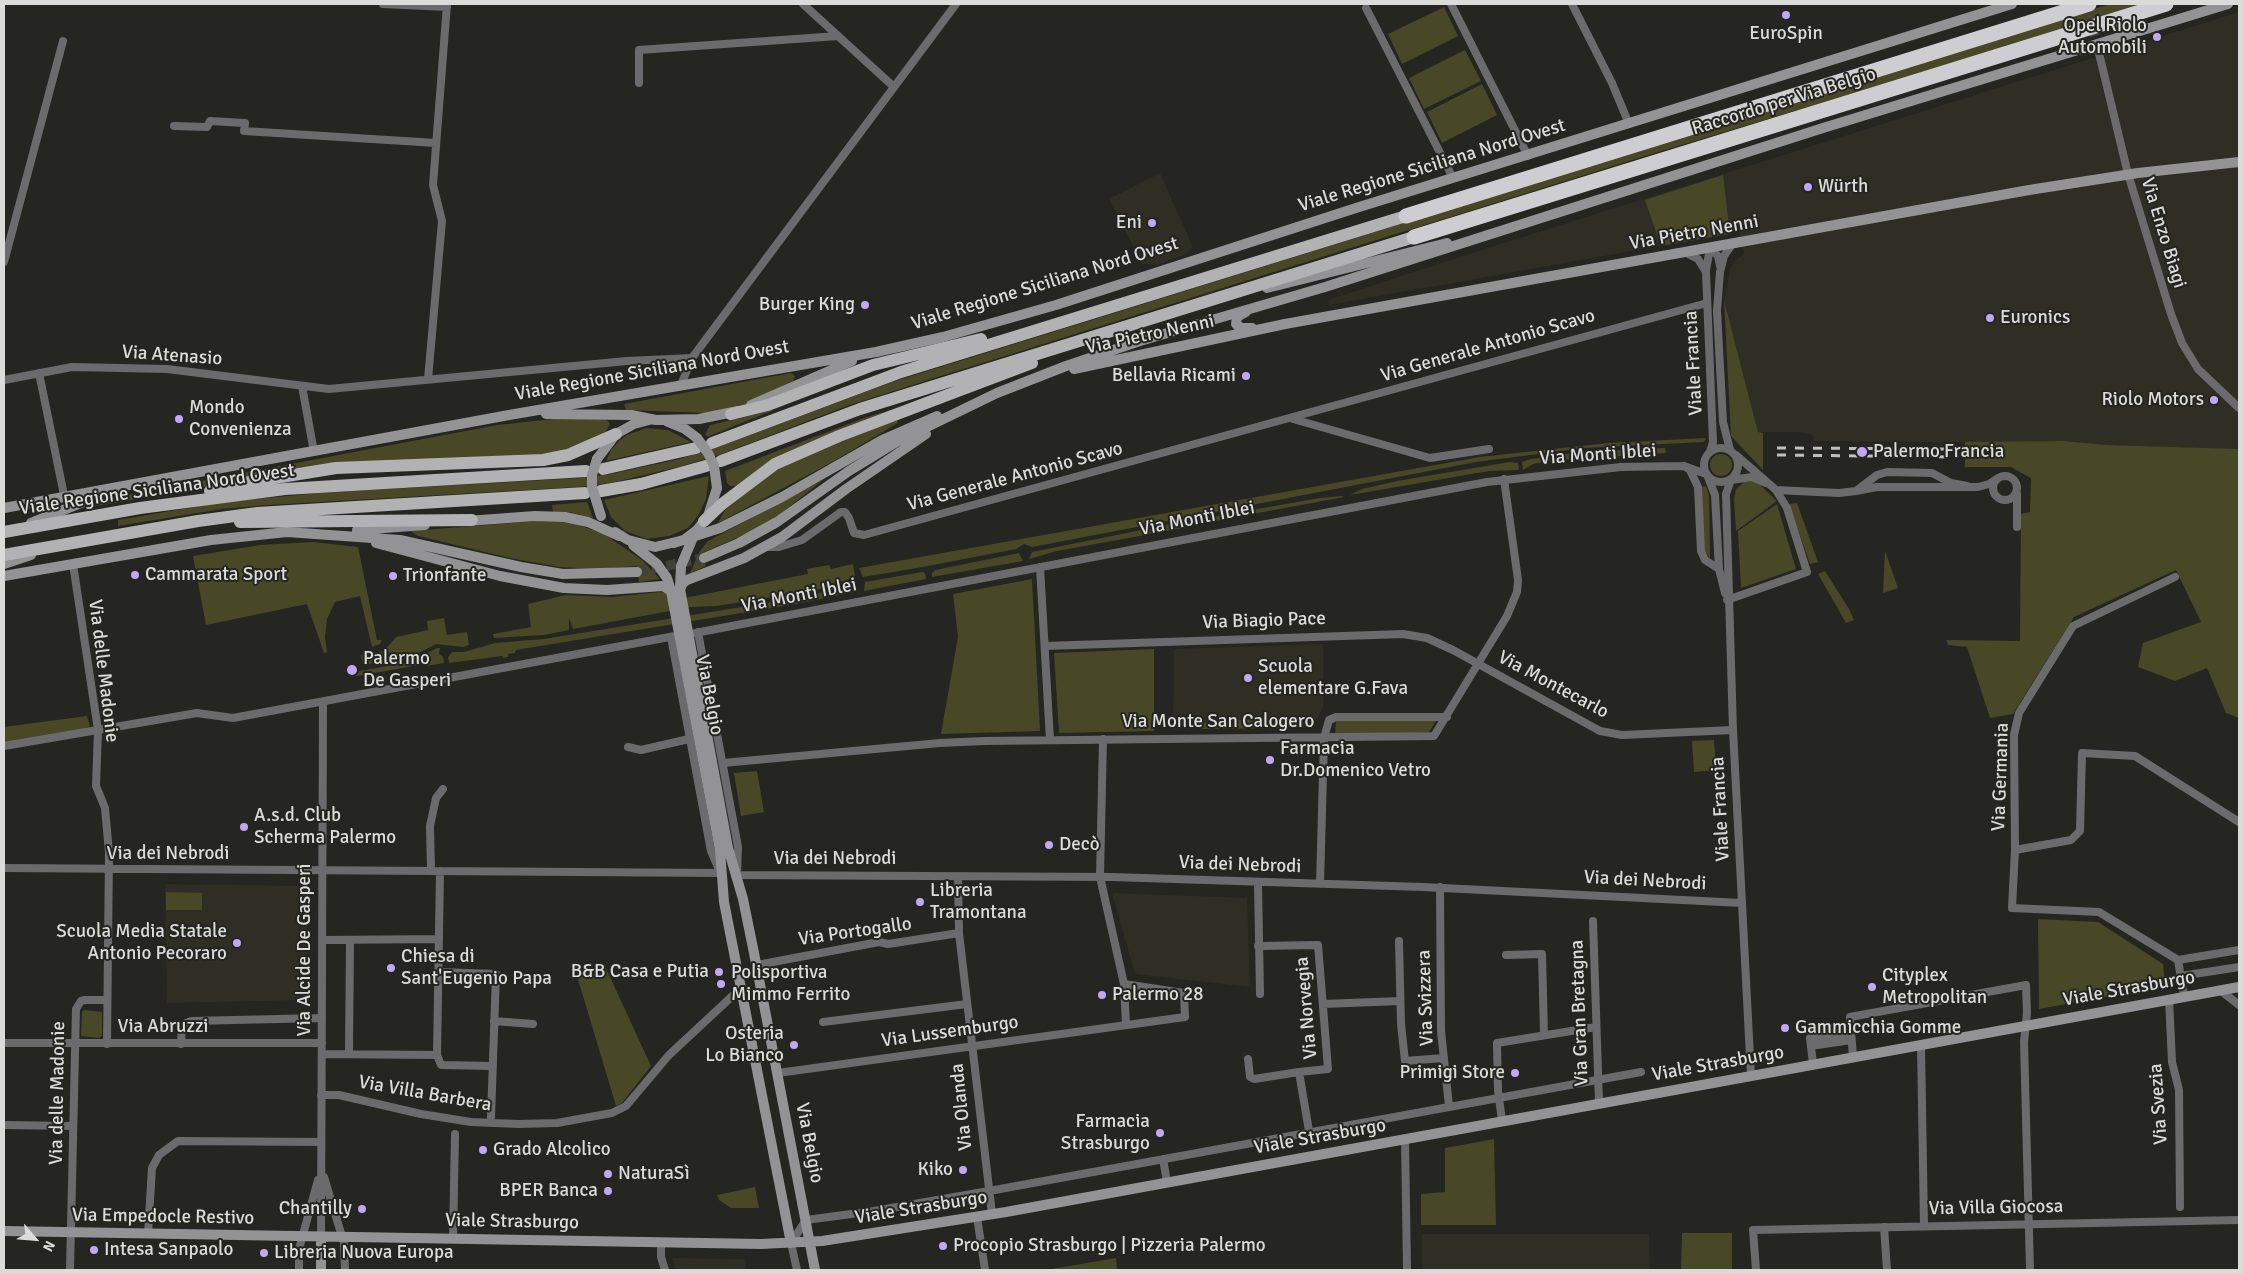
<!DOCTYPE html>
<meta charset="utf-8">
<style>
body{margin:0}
#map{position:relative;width:2243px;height:1274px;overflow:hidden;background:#252522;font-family:Signika,sans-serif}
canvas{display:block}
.frame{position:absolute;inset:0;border:5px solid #dbdbd9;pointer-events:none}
.north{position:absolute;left:10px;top:1214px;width:50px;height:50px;-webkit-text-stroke:4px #252522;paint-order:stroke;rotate:117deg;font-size:14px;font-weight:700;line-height:20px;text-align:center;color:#dbdbd9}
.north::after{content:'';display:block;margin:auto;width:18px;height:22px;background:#dbdbd9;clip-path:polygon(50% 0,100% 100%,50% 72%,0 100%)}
</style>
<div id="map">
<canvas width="2243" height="1274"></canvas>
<div class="frame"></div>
<div class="north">N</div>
</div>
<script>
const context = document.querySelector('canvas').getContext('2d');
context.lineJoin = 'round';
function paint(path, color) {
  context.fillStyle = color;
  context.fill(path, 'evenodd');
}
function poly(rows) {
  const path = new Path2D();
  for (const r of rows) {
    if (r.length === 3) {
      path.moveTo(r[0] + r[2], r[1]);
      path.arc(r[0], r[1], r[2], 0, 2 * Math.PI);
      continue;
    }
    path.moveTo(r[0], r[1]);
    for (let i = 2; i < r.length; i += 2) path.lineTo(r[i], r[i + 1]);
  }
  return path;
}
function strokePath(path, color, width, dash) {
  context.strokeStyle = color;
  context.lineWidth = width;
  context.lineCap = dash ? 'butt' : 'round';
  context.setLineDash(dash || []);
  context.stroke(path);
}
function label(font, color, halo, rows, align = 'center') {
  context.font = font + ' Signika,sans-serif';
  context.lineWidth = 4;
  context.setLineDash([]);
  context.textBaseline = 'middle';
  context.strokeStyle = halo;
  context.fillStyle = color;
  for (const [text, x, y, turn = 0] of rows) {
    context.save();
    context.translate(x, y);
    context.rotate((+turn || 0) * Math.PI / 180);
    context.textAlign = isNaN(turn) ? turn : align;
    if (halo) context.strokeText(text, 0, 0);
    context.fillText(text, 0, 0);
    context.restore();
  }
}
const built = poly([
 [2239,12,2239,449,2107,445,2063,441,2010,443,1814,441,1813,435,1799,432,1758,432,1724,300,1730,269,1736,260,1744,254,1739,232,1329,305,1328,300,1497,245],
 [1160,173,1193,247,1185,255,1157,265,1142,264,1109,199],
 [1323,644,1323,707,1313,728,1173,729,1174,649],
 [165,884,308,886,307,1000,167,1003],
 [1112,893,1247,898,1250,987,1135,974],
 [1422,1234,1649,1234,1650,1270,1422,1270],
 [672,1258,744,1259,747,1270,676,1270]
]);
const green = poly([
 [2110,4,2147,4,1652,154,925,381,847,406,719,455,678,467,611,483,578,487,268,505,222,509,118,526,118,520,223,502,319,493,580,478,610,474,675,460,716,448,892,382],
 [1444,7,1458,36,1402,64,1388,34],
 [1465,50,1481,81,1424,109,1409,78],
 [1482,84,1497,115,1442,143,1427,112],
 [1723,175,1730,234,1661,246,1645,200],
 [1724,300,1758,432,1763,433,1763,470,1731,436],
 [791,373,795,376,793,381,740,407,705,413,626,410,624,404],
 [897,408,763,466,736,486,730,486,727,483,725,471,864,418],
 [774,410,707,437,705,434,710,425],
 [554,419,606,419,610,424,605,433,575,447,543,455,330,465,86,508,90,502,497,425],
 [897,420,898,423,834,461,718,523,725,510,769,473,839,441],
 [646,428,668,430,691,442,606,461,611,450,620,440,627,435],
 [1706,438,1704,442,1584,448,1476,462,1053,543,1032,547,1024,544,1016,549,923,567,863,577,859,568,1480,457,1608,443],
 [2063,441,2107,445,2239,449,2239,718,2226,713,2207,668,2175,681,2138,667,2143,643,2201,622,2176,570,2074,617,2013,714,1990,718,1967,647,1948,645,1946,640,2020,641,2021,514,2030,512,2031,478,2011,467,1965,467,1965,442],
 [1665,448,1666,453,1557,460,1533,464,1523,470,1522,462,1531,459,1582,452],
 [1721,465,11],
 [1510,462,1518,463,1519,470,1489,471,1350,495,1362,489,1397,481],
 [709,476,706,499,699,514,688,528,669,536,647,539,625,531,611,517,604,500],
 [823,480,779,515,750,532,702,553,706,566,690,573,700,551,708,541],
 [1752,481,1758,483,1777,501,1736,531,1734,499,1736,489,1744,482],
 [1706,486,1709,495,1710,558,1703,548,1701,487],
 [1341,496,1344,497,1194,525,1195,520,1320,498],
 [587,502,593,518,569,512,553,512,552,505],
 [1797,503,1818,562,1810,564,1789,504],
 [1777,504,1796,569,1741,588,1738,531],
 [551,520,570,522,604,534,642,560,660,579,639,582,637,566,597,569,559,567,510,558,418,536,410,531],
 [1181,522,1189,527,1057,551,1029,559,1032,552],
 [313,542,358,547,377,640,382,640,380,644,372,647,360,596,335,602,327,619,325,637,327,652,324,653,307,604,206,625,193,556,260,545],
 [1885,551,1898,588,1883,593],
 [1019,553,1023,561,932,577,932,573,935,570],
 [853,564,855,577,826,588,717,606,691,607,573,629,569,618,569,630,544,635,494,638,493,634,531,627,528,604,566,595,612,597,660,592,666,593,669,601,808,574,807,569,829,565,831,569],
 [1825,571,1849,609,1854,620,1846,623,1818,574],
 [922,572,925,573,926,579,864,591,865,582],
 [1032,579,1040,731,941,734,958,637,953,594],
 [852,586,859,591,796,604,516,650,515,653,508,654,508,657,503,658,502,656,449,663,448,657,452,652,464,652,495,643,544,639,791,599],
 [444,618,447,635,467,632,469,645,463,647,436,644,415,655,363,665,361,655,384,651,396,637,428,630,427,621],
 [437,648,440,648,439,654,443,657,444,663,426,666,425,664,352,677,350,668,359,671,411,662],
 [1154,649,1154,731,1059,733,1054,653],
 [87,716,90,726,84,729,4,743,4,727],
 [1266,718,1278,719,1281,728,1202,729,1204,723],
 [1336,721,1436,721,1429,732,1335,734],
 [1714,740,1716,770,1694,772,1692,741],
 [757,771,764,812,741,816,734,773],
 [166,892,202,893,202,910,166,910],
 [2038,919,2098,922,2163,964,2165,986,2039,1009],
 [604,964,651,1066,622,1103,616,1106,577,976],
 [84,1010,102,1012,102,1036,99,1038,81,1036,82,1012],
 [1494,1139,1496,1225,1421,1225,1421,1194,1445,1192,1445,1148],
 [755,1187,759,1208,731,1208,719,1200,717,1195],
 [1682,1233,1732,1233,1732,1270,1681,1270],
 [1116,1258,1117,1270,1046,1270]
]);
const secondaryTunnel = poly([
 [2085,4,2095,36],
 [637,572,704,558]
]);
const street = poly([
 [383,4,447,7],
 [803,4,894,87],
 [1451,4,1528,156],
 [1572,4,1612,83,1629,124],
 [1366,8,1453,178],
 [2097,45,2128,174,2171,314,2182,343,2198,369,2239,408],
 [639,83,639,50,838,36],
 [174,126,207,127,210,121,245,123,244,131,436,143],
 [1684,252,1698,259,1706,272,1713,442,1710,452],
 [4,262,63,41],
 [1706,270,1710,248,1718,256,1720,266],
 [39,373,64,495],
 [428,379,442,221,433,185,447,4],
 [4,380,72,367,167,369,329,389,627,361,692,358],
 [681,385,692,358,956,4],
 [302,386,314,452],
 [1293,419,1430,458,1489,449],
 [1721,465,17],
 [1730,450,1723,422,1717,311,1720,272,1724,256,1733,243],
 [1736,455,1776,490,1839,493,1856,491],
 [1684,466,1690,470,1698,487,1701,551,1705,560,1719,569],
 [2005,488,12],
 [1708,477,1715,495,1719,569,1725,593],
 [1967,486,1951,483,1932,473,1887,472,1877,475,1856,491,1877,487,1978,487,1989,484,1998,478],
 [2017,494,2017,527],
 [767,547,779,547,802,540,841,512,845,512,849,518,854,533,864,535,1707,303],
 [73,564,98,730,96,786,105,808,109,853,107,1044],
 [1040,567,1050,740],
 [2175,577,2073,626,2019,713,2014,735,2015,850,2012,908,2099,912,2178,960,2184,996],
 [1727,600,1807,572,1787,508,1776,490],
 [698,632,738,847,737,875,1112,877,1423,887,1742,903],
 [695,633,1487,482,1621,467,1684,466,1706,474],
 [671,637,711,851,720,872],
 [1045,646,1403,634,1427,638,1453,650,1600,731,1622,735,1733,730],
 [4,746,197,713,233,718,675,636],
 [628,747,641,750,689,739],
 [723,763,940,743,984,741,1434,736,1507,616,1517,592,1518,580,1504,479],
 [2015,850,2071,840,2080,831,2082,753,2135,756,2239,822],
 [4,868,721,873],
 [431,871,430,826,436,798,443,789],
 [440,871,437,1055,441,1065,493,1066],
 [958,877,959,933,992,1214],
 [1258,883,1260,994],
 [1320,884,1324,738,1329,720,1336,717,1447,717],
 [1440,887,1441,1031,1449,1106],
 [1593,921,1599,1103],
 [322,940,438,939],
 [1399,941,1401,1024,1405,1061,1444,1058],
 [1258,946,1318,945,1328,1069,1299,1072,1309,1131],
 [1506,955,1542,954,1544,1035],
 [2178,960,2239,950],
 [757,965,879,942,888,944,959,933],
 [438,972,496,974,491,1117],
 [2181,976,2239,967],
 [1124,984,1126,1025],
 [2220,990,2239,1005],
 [2169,999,2172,1062,2179,1090,2180,1207],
 [1323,1004,1400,1001],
 [494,1021,533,1024],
 [823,1022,967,1004],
 [4,1043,322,1043],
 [181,1044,182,1025,191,1021,322,1018],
 [1921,1045,1924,1225],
 [1811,1046,1851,1040],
 [322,1054,437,1055],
 [349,1054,350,940],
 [1853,1057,1850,1017,2026,985,2027,1013,2024,1042,2030,1270],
 [1248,1059,1250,1077,1254,1079,1299,1072],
 [1813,1064,1810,1038,1851,1032],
 [778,1073,1185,1017,1184,993,1124,984,1100,877,1103,739],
 [1751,1076,1733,730,1726,494,1731,480,1752,477,1766,483],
 [321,1095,339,1095,421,1114,471,1122,518,1124,557,1123,612,1113,626,1106,669,1055,741,988],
 [1502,1120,1498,1091,1497,1043,1596,1027],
 [4,1125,73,1126],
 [1405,1139,1407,1270],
 [1163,1159,1167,1182],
 [324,1177,344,1243,345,1270],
 [977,1217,985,1270],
 [1884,1227,1887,1270],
 [148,1234,152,1168,159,1155,178,1141,321,1142],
 [321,1237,323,702],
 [453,1239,455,1134],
 [661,1243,661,1257,665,1270],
 [70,1270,76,1009,81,1001,85,1000,107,1000],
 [299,1270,299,1249,318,1180],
 [797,1270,791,1243,806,1220,874,1211,989,1191,1641,1072],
 [1756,1270,1753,1230,2239,1220]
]);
const secondary = poly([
 [1267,288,1447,243],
 [1246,312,1237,317,1236,324,1241,328,1252,328],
 [1074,369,1285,324,2029,190,2138,173,2239,162],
 [751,405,852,361],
 [546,414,631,415,656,420,699,419,738,411],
 [668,422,685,429,697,438],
 [597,459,616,434,634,424,649,420],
 [4,508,509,415,876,352,943,337,1056,305,1356,208,2012,4],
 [467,521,535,516,565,517,588,522,619,536],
 [31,523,103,494],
 [357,530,425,525],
 [615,532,628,540,655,547,684,540,697,530,708,516,717,488],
 [376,543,500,576,564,588,607,590,663,586,671,591],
 [674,543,720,528,782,497,882,440,937,416],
 [633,545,657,564,667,578,671,591],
 [704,558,739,543,777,522,849,471,898,441,997,393,1066,366,1140,341,1325,287,1823,128,2228,4],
 [4,564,31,555],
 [4,576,211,540,287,532,400,540,521,567,563,574,637,572],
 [680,588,681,566,694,535],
 [680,589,683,583,687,580,744,558,782,537,846,489,926,434],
 [728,848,743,899,754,953,815,1270],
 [720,850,724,902,791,1243],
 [4,1231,761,1244,822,1241,1006,1212,2239,987],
 [321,1237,321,1270]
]);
const primary = poly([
 [731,414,768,405,873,365,981,339],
 [712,443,901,372,1406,216],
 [721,461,860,409,1414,237],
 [603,469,696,448],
 [210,491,238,484,336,468,543,460,568,455,616,434],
 [601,491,641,484,706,466],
 [704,521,722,504,775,464,839,436,1032,363],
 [240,522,472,520],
 [4,532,140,508,285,489,586,471],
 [4,555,198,521,257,513,585,493]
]);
const highway = poly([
 [1406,216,2089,4],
 [1414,237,2166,4]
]);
const rail = poly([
 [1777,448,1955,449],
 [1777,455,1954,457]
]);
const secondaryBridge = poly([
 [697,438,708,453,714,466,717,488],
 [597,459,592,475,592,487,601,516],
 [680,589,728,848],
 [671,591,720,850]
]);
const markers = [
 [1786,15,5,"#bfa8f4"],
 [2157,37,5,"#bfa8f4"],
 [1808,187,5,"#bfa8f4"],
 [1152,223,5,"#bfa8f4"],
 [865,305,5,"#bfa8f4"],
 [1990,318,5,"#bfa8f4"],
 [1246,376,5,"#bfa8f4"],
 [2214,400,5,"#bfa8f4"],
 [179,419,5,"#bfa8f4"],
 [1862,452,6,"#bfa8f4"],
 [135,575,5,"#bfa8f4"],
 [393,576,5,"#bfa8f4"],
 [352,670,6,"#bfa8f4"],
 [1248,678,5,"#bfa8f4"],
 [1270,760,5,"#bfa8f4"],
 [244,827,5,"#bfa8f4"],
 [1049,845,5,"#bfa8f4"],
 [920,902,5,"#bfa8f4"],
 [237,943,5,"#bfa8f4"],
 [391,968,5,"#bfa8f4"],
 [719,972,5,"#bfa8f4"],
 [721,984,5,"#bfa8f4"],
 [1872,987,5,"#bfa8f4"],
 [1102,995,5,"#bfa8f4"],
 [1785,1028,5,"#bfa8f4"],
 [794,1045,5,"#bfa8f4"],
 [1515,1073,5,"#bfa8f4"],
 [1160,1133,5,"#bfa8f4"],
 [483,1150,5,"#bfa8f4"],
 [963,1170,5,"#bfa8f4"],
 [608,1174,5,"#bfa8f4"],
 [608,1191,5,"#bfa8f4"],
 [362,1209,5,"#bfa8f4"],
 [943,1246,5,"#bfa8f4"],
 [94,1250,5,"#bfa8f4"],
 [264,1253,5,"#bfa8f4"]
];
const poiNames = [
 ["Opel Riolo",2147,26,"right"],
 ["Automobili",2147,48,"right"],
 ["EuroSpin",1786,34,"center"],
 ["Würth",1818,187],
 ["Eni",1142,223,"right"],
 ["Burger King",855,305,"right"],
 ["Euronics",2000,318],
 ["Bellavia Ricami",1236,376,"right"],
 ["Riolo Motors",2204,400,"right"],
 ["Mondo",189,408],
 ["Convenienza",189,430],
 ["Palermo Francia",1873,452],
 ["Cammarata Sport",145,575],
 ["Trionfante",403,576],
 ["Palermo",363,659],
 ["De Gasperi",363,681],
 ["Scuola",1258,667],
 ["elementare G.Fava",1258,689],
 ["Farmacia",1280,749],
 ["Dr.Domenico Vetro",1280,771],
 ["A.s.d. Club",254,816],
 ["Scherma Palermo",254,838],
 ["Decò",1059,845],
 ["Libreria",930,891],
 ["Tramontana",930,913],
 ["Scuola Media Statale",227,932,"right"],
 ["Antonio Pecoraro",227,954,"right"],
 ["Chiesa di",401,957],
 ["Sant'Eugenio Papa",401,979],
 ["B&B Casa e Putia",709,972,"right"],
 ["Polisportiva",731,973],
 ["Mimmo Ferrito",731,995],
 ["Cityplex",1882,976],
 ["Metropolitan",1882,998],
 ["Palermo 28",1112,995],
 ["Gammicchia Gomme",1795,1028],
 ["Osteria",784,1034,"right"],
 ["Lo Bianco",784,1056,"right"],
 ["Primigi Store",1505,1073,"right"],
 ["Farmacia",1150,1122,"right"],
 ["Strasburgo",1150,1144,"right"],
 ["Grado Alcolico",493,1150],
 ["Kiko",953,1170,"right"],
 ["NaturaSì",618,1174],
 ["BPER Banca",598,1191,"right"],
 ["Chantilly",352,1209,"right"],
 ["Procopio Strasburgo | Pizzeria Palermo",953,1246],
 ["Intesa Sanpaolo",104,1250],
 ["Libreria Nuova Europa",274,1253]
];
const streetNames = [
 ["Raccordo per Via Belgio",1784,102,-17],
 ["Viale Regione Siciliana Nord Ovest",1432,166,-17],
 ["Via Pietro Nenni",1694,233,-10],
 ["Via Enzo Biagi",2163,233,73],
 ["Viale Regione Siciliana Nord Ovest",1045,284,-17],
 ["Via Pietro Nenni",1150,335,-12],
 ["Via Generale Antonio Scavo",1488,346,-16],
 ["Via Atenasio",172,356,4],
 ["Viale Francia",1694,363,-93],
 ["Viale Regione Siciliana Nord Ovest",652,371,-10],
 ["Via Monti Iblei",1598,455,-4],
 ["Via Generale Antonio Scavo",1015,477,-15],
 ["Viale Regione Siciliana Nord Ovest",157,490,-8],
 ["Via Monti Iblei",1197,519,-11],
 ["Via Monti Iblei",799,596,-11],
 ["Via Biagio Pace",1264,621,-2],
 ["Via delle Madonie",103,671,83],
 ["Via Montecarlo",1553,685,28],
 ["Via Belgio",709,695,79],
 ["Via Monte San Calogero",1218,722],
 ["Via Germania",2001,777,-88],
 ["Viale Francia",1721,809,-93],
 ["Via dei Nebrodi",168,854],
 ["Via dei Nebrodi",835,859],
 ["Via dei Nebrodi",1240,865,2],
 ["Via dei Nebrodi",1645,881,3],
 ["Via Portogallo",855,932,-8],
 ["Via Alcide De Gasperi",305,950,-90],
 ["Viale Strasburgo",2129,989,-10],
 ["Via Svizzera",1426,998,-92],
 ["Via Norvegia",1307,1008,-95],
 ["Via Gran Bretagna",1580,1013,-92],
 ["Via Abruzzi",163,1027],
 ["Via Lussemburgo",950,1032,-8],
 ["Viale Strasburgo",1718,1064,-10],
 ["Via delle Madonie",58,1093,-89],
 ["Via Villa Barbera",425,1094,10],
 ["Via Svezia",2159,1104,-94],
 ["Via Olanda",962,1107,-96],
 ["Viale Strasburgo",1320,1137,-10],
 ["Via Belgio",809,1143,79],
 ["Viale Strasburgo",921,1208,-9],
 ["Via Villa Giocosa",1996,1208,-1],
 ["Via Empedocle Restivo",163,1217,1],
 ["Viale Strasburgo",512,1222,1]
];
paint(built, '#2e2e25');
paint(green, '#484826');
strokePath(secondaryTunnel, '#40403d', 10, [10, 5]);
strokePath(street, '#6b6b6d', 8);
strokePath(secondary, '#939295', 10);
strokePath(primary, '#b2b1b4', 12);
strokePath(highway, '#cecdd1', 15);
strokePath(rail, '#c0c0be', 3, [9, 9]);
strokePath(secondaryBridge, '#939295', 10);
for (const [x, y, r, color] of markers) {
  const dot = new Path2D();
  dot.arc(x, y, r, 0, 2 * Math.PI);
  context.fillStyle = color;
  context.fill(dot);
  strokePath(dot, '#252522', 2);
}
label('19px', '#dbdbd9', '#252522', poiNames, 'left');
label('19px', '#dbdbd9', '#252522', streetNames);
</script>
